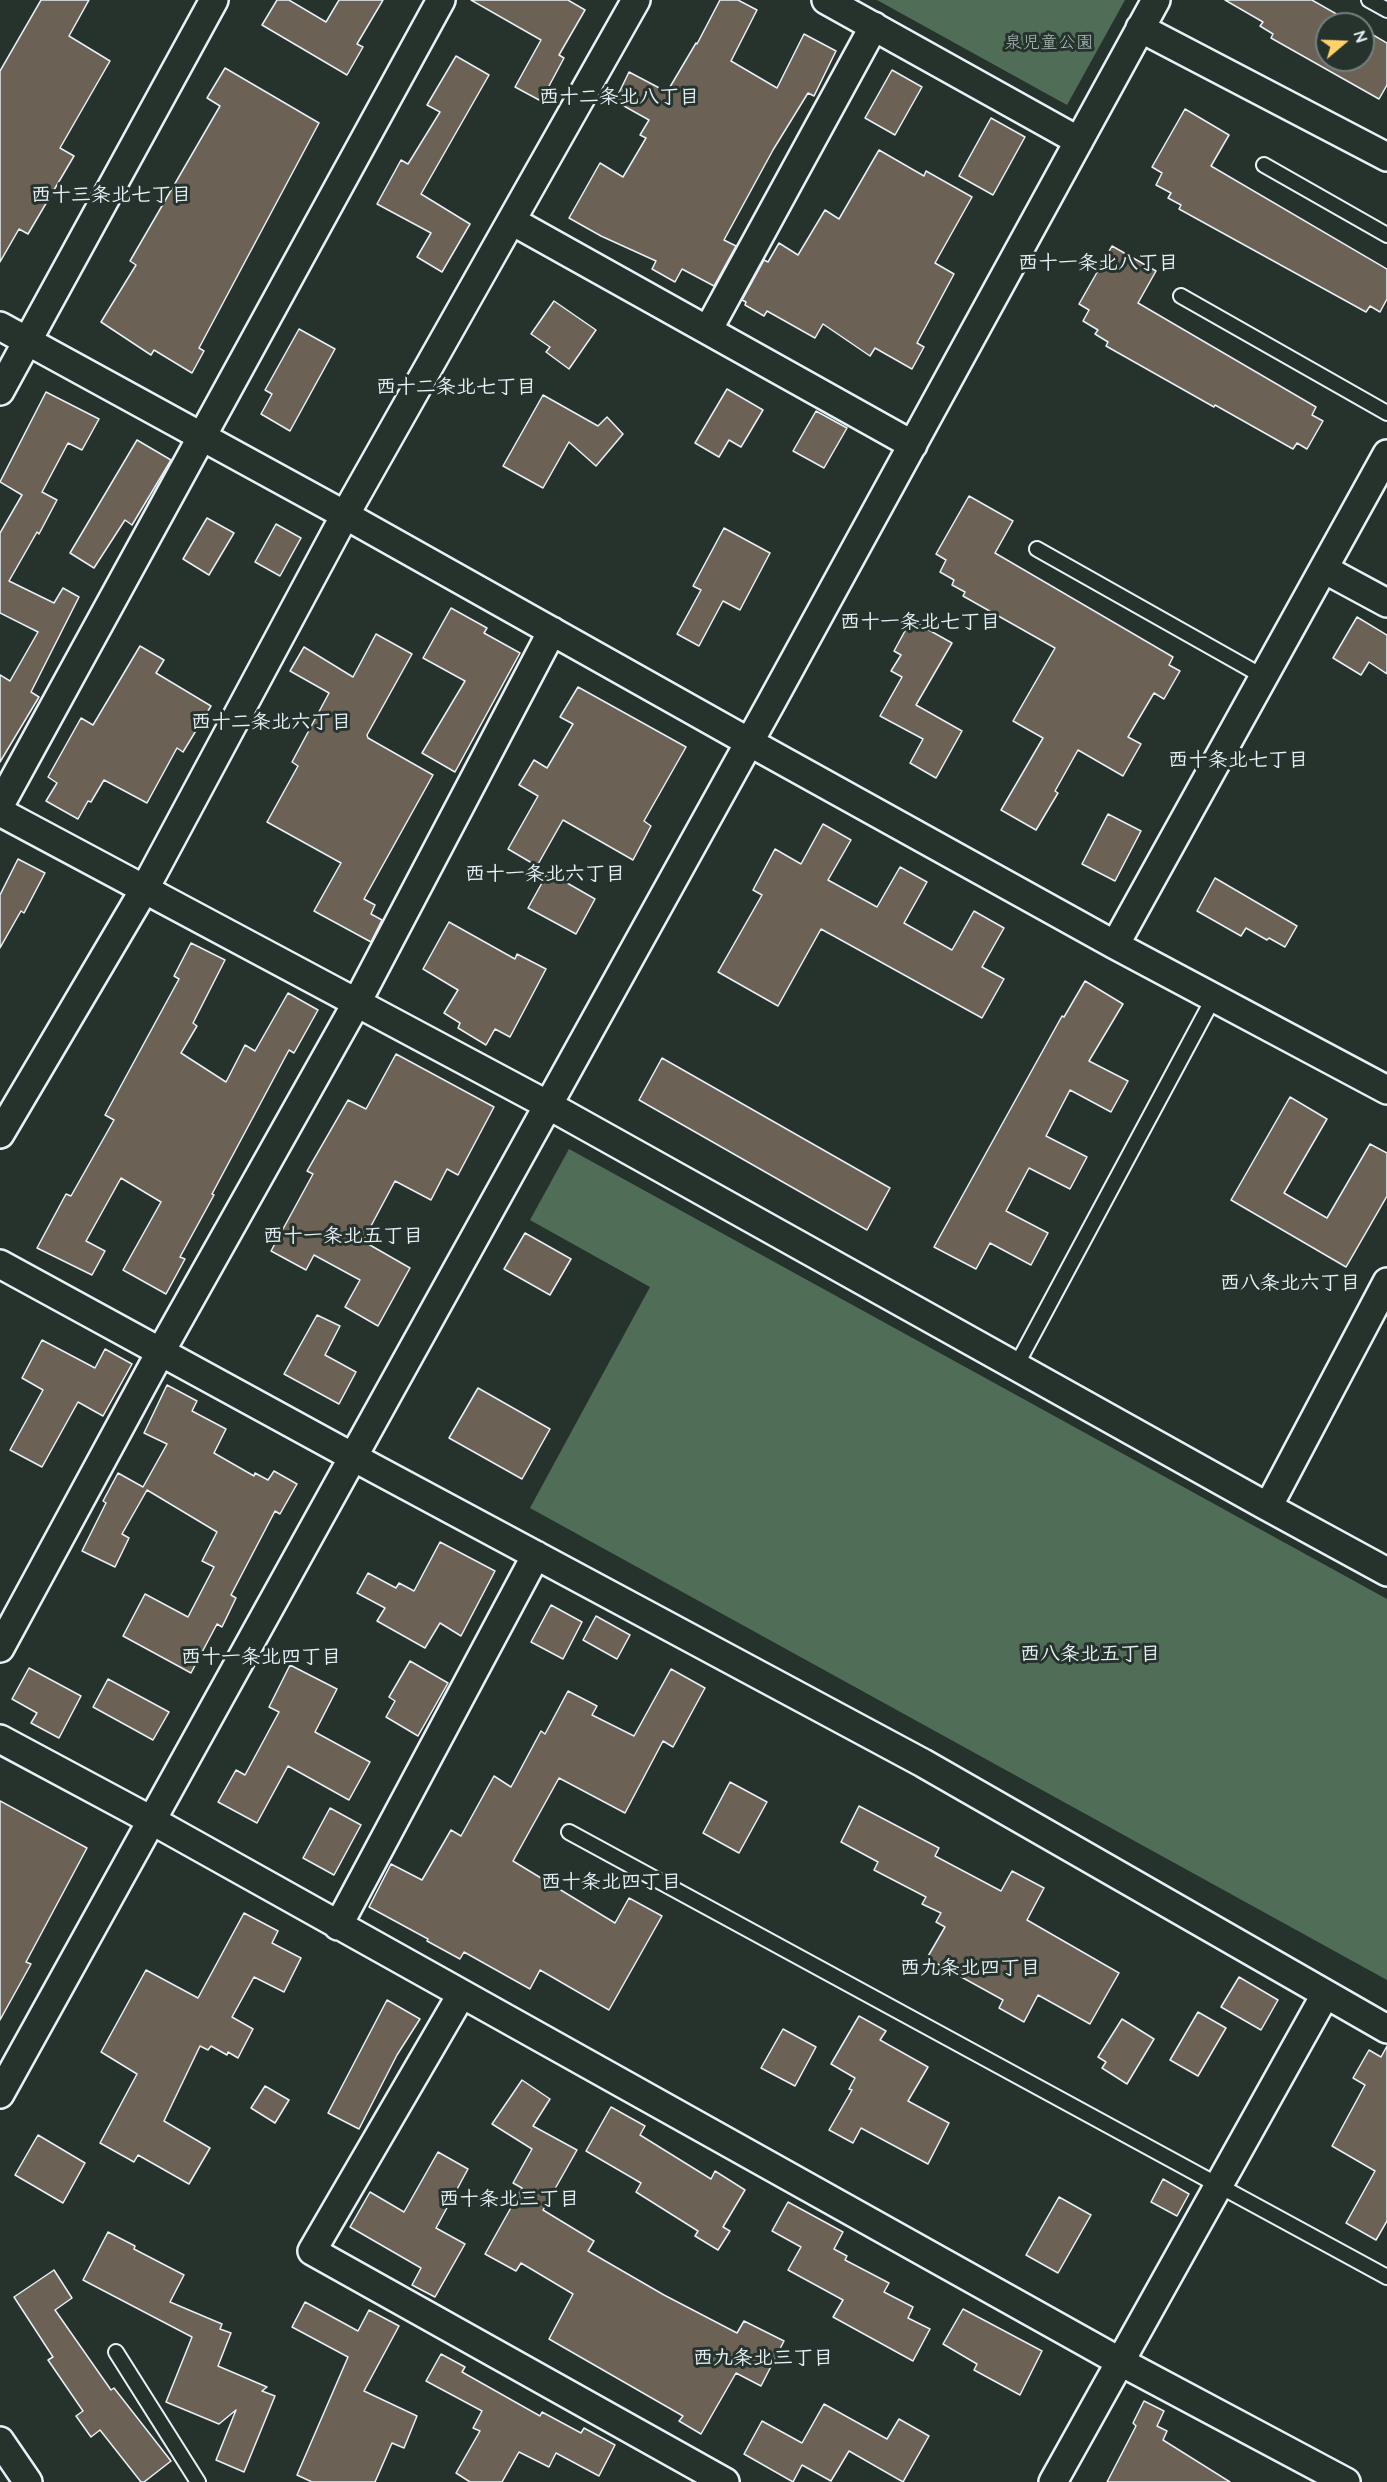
<!DOCTYPE html>
<meta charset="utf-8">
<style>
body{margin:0}
#map{position:relative;width:1387px;height:2482px;overflow:hidden;background:#26332d;font-family:"Architects Daughter",sans-serif}
canvas{display:block}
.north{position:absolute;left:1315px;top:12px;width:60px;height:60px;box-sizing:border-box;background:#26332d;border:2px solid #747f7e;border-radius:50%;rotate:71deg;font-size:16px;font-weight:700;line-height:24px;text-align:center;color:#e8f1f8}
.north::after{content:'';display:block;margin:auto;width:21px;height:27px;background:#ffd166;clip-path:polygon(50% 0,100% 100%,50% 72%,0 100%)}
</style>
<div id="map">
<canvas width="1387" height="2482"></canvas>
<div class="north">N</div>
</div>
<script>
const context = document.querySelector('canvas').getContext('2d');
context.lineJoin = 'round';
function paint(path, color) {
  context.fillStyle = color;
  context.fill(path, 'evenodd');
}
function poly(rows) {
  const path = new Path2D();
  for (const r of rows) {
    path.moveTo(r[0], r[1]);
    for (let i = 2; i < r.length; i += 2) path.lineTo(r[i], r[i + 1]);
  }
  return path;
}
function strokePath(path, color, width, dash) {
  context.strokeStyle = color;
  context.lineWidth = width;
  context.lineCap = dash ? 'butt' : 'round';
  context.setLineDash(dash || []);
  context.stroke(path);
}
function label(font, color, halo, rows, align = 'center') {
  context.font = font + ' "Architects Daughter","Klee One",sans-serif';
  context.lineWidth = 6;
  context.setLineDash([]);
  context.textBaseline = 'middle';
  context.strokeStyle = halo;
  context.fillStyle = color;
  for (const [text, x, y, turn = 0] of rows) {
    context.save();
    context.translate(x, y);
    context.rotate((+turn || 0) * Math.PI / 180);
    context.textAlign = isNaN(turn) ? turn : align;
    if (halo) context.strokeText(text, 0, 0);
    context.fillText(text, 0, 0);
    context.restore();
  }
}
const green = poly([
 [877,0,1125,0,1067,105],
 [569,1149,1387,1599,1387,1980,530,1508,650,1287,530,1220]
]);
const building = poly([
 [41,0,89,0,69,36,110,61,60,148,74,156,28,234,19,229,0,262,0,71,41,0],
 [277,0,289,0,326,22,339,0,383,0,357,44,363,47,347,75,262,25,277,0],
 [471,0,568,0,585,10,559,55,564,58,541,101,515,87,541,40,471,0],
 [720,0,738,0,757,10,731,61,777,88,804,34,836,51,814,96,808,93,773,150,724,240,736,246,714,286,682,269,675,282,652,269,656,261,601,236,569,218,600,163,623,177,646,138,640,135,649,120,615,101,629,72,667,92,696,43,697,44,720,0],
 [1225,0,1312,0,1354,24,1327,24,1327,60,1363,60,1363,29,1387,43,1387,85,1379,99,1271,38,1273,34,1260,26,1263,22,1225,0],
 [456,56,489,75,421,194,470,224,442,272,417,257,431,233,377,204,401,160,408,164,440,112,427,105,456,56],
 [225,68,319,123,199,348,204,351,192,373,154,350,151,355,101,322,136,265,130,261,220,106,207,98,225,68],
 [892,70,922,87,895,135,865,118,892,70],
 [1185,109,1229,135,1211,166,1387,269,1387,299,1380,312,1370,306,1366,312,1179,209,1181,205,1168,198,1171,193,1156,185,1162,173,1152,167,1185,109],
 [991,118,1025,137,993,195,959,176,991,118],
 [879,150,924,176,926,171,972,197,935,263,954,274,917,343,924,347,912,369,875,348,870,356,823,324,815,338,767,311,764,316,745,305,746,302,742,300,764,260,768,262,779,243,798,255,825,210,839,219,879,150],
 [1112,246,1156,271,1138,303,1316,407,1312,415,1323,421,1307,449,1297,443,1293,449,1215,405,1214,407,1106,346,1108,342,1095,334,1098,330,1083,321,1089,310,1079,304,1112,246],
 [554,301,596,330,569,369,546,352,550,347,531,334,554,301],
 [299,329,335,349,290,431,261,414,272,394,265,390,299,329],
 [727,389,763,410,741,447,729,440,719,457,695,443,727,389],
 [46,392,99,419,82,450,68,443,42,492,57,500,39,534,37,532,9,581,54,603,63,588,79,597,31,692,39,697,0,762,0,675,10,681,38,632,0,613,0,533,22,495,0,482,46,392],
 [543,395,598,426,607,417,623,434,596,466,569,442,543,488,503,466,543,395],
 [816,411,847,428,824,468,793,451,816,411],
 [137,440,171,460,132,525,125,520,94,568,70,553,137,440],
 [969,496,1013,521,995,553,1173,657,1169,665,1180,671,1164,699,1154,693,1128,737,1141,744,1123,776,1078,750,1055,791,1058,793,1036,830,1001,810,1043,738,1013,721,1055,648,963,596,965,592,952,585,954,580,940,572,946,560,936,554,969,496],
 [207,518,234,533,209,575,183,559,207,518],
 [276,524,301,538,280,576,255,562,276,524],
 [724,528,770,553,740,610,723,601,699,646,677,634,701,590,693,586,724,528],
 [451,608,487,628,484,633,520,653,455,772,422,753,465,681,423,658,451,608],
 [1357,617,1387,635,1387,674,1369,662,1361,675,1333,658,1357,617],
 [911,620,952,643,916,705,962,731,936,778,910,763,923,739,880,716,902,677,891,671,901,655,894,651,911,620],
 [376,634,412,654,367,735,368,738,433,775,364,899,375,905,371,914,382,920,371,942,314,911,341,863,267,822,298,766,292,762,329,693,290,671,304,647,353,677,376,634],
 [140,646,164,660,156,673,211,706,183,752,177,748,147,803,104,780,91,802,88,801,78,819,46,801,57,783,48,777,81,718,93,725,140,646],
 [578,687,686,747,644,821,651,826,633,860,563,820,537,866,508,849,538,796,519,785,534,760,547,768,573,724,560,717,578,687],
 [1108,814,1141,831,1115,881,1082,864,1108,814],
 [823,824,851,840,828,880,877,907,900,867,927,882,904,923,952,950,974,911,1004,928,982,967,1004,979,982,1018,821,929,778,1006,718,972,762,895,753,890,775,849,801,864,823,824],
 [18,859,45,873,24,913,21,911,0,948,0,895,18,859],
 [548,872,595,899,576,934,528,908,548,872],
 [1215,878,1297,926,1285,947,1269,938,1267,940,1246,928,1241,936,1197,911,1215,878],
 [449,922,515,959,517,954,546,969,510,1037,495,1029,486,1045,458,1028,460,1023,444,1013,458,990,423,969,449,922],
 [191,943,225,960,193,1023,197,1026,181,1053,226,1082,245,1045,255,1051,288,993,318,1010,294,1053,289,1050,212,1194,214,1195,180,1257,185,1259,166,1294,123,1270,161,1202,121,1178,86,1241,105,1251,92,1275,37,1248,66,1194,71,1196,114,1120,105,1115,179,979,174,976,191,943],
 [1085,981,1123,1004,1089,1061,1128,1081,1111,1112,1070,1090,1046,1136,1087,1157,1070,1189,1029,1168,1006,1211,1048,1233,1031,1265,990,1243,976,1269,934,1247,1062,1016,1064,1017,1085,981],
 [396,1054,494,1107,458,1175,447,1169,431,1200,395,1181,363,1241,410,1268,378,1326,345,1307,360,1280,314,1255,306,1270,271,1251,313,1174,307,1171,348,1100,366,1109,396,1054],
 [662,1058,890,1188,867,1230,639,1100,662,1058],
 [1290,1097,1327,1119,1284,1193,1327,1218,1370,1144,1387,1153,1387,1196,1346,1267,1231,1200,1290,1097],
 [525,1233,571,1259,550,1295,504,1269,525,1233],
 [317,1315,340,1326,325,1355,356,1372,339,1404,284,1374,317,1315],
 [42,1340,95,1368,105,1349,132,1364,103,1416,78,1402,42,1467,10,1450,43,1390,22,1378,42,1340],
 [167,1385,197,1401,192,1411,226,1429,214,1453,254,1476,255,1473,268,1480,274,1471,297,1484,280,1514,275,1511,231,1595,236,1598,222,1627,217,1624,191,1673,123,1636,145,1594,188,1617,214,1567,202,1561,217,1532,147,1490,122,1534,129,1538,115,1567,82,1551,106,1503,103,1501,118,1473,143,1487,167,1444,144,1433,167,1385],
 [478,1388,550,1429,522,1479,449,1438,478,1388],
 [440,1542,495,1571,461,1636,440,1623,425,1648,377,1621,385,1608,357,1593,368,1573,396,1588,399,1583,414,1591,440,1542],
 [551,1605,582,1622,563,1659,531,1642,551,1605],
 [596,1616,630,1635,617,1659,583,1640,596,1616],
 [410,1661,448,1683,418,1736,386,1717,395,1701,389,1697,410,1661],
 [290,1665,337,1689,315,1732,370,1762,349,1800,288,1766,257,1823,218,1802,236,1770,245,1775,279,1712,269,1707,290,1665],
 [29,1668,81,1696,59,1738,31,1723,37,1713,12,1699,29,1668],
 [671,1669,705,1688,673,1747,663,1741,625,1813,559,1778,513,1861,615,1923,629,1898,662,1916,609,2010,540,1970,530,1989,464,1952,460,1959,427,1941,428,1939,369,1907,391,1864,422,1880,451,1830,461,1836,494,1776,511,1787,541,1731,545,1734,568,1691,597,1706,592,1715,634,1736,671,1669],
 [108,1679,169,1712,153,1740,93,1707,108,1679],
 [730,1782,767,1802,739,1853,703,1833,730,1782],
 [0,1801,87,1848,26,1962,31,1964,0,2020,0,1801],
 [859,1806,939,1848,935,1856,1001,1891,1012,1871,1044,1888,1027,1920,1119,1973,1090,2024,1038,1995,1024,2022,999,2008,1003,2000,927,1958,945,1927,936,1922,941,1913,922,1904,926,1897,874,1870,878,1862,841,1842,859,1806],
 [330,1808,361,1825,334,1875,303,1858,330,1808],
 [244,1913,278,1931,272,1943,301,1958,284,1992,254,1977,232,2017,253,2029,238,2058,228,2052,227,2055,211,2046,208,2050,200,2046,164,2121,210,2148,189,2184,138,2155,134,2162,100,2143,137,2074,101,2052,146,1970,198,1998,244,1913],
 [1239,1977,1278,2000,1261,2030,1221,2007,1239,1977],
 [387,2000,420,2019,397,2055,359,2129,328,2113,387,2000],
 [1198,2012,1226,2028,1198,2076,1170,2060,1198,2012],
 [859,2016,886,2031,880,2040,928,2067,908,2101,949,2123,928,2164,861,2128,853,2143,829,2130,852,2090,849,2089,855,2078,831,2064,859,2016],
 [1122,2019,1154,2039,1127,2084,1102,2068,1106,2062,1098,2057,1122,2019],
 [783,2029,816,2047,795,2086,761,2068,783,2029],
 [1387,2046,1387,2221,1376,2240,1346,2223,1375,2171,1332,2146,1365,2085,1353,2078,1369,2050,1381,2057,1387,2046],
 [522,2080,550,2099,533,2126,577,2150,543,2210,594,2241,588,2251,664,2295,737,2333,744,2321,784,2341,761,2386,736,2373,701,2434,679,2421,683,2416,549,2339,573,2294,521,2263,516,2271,485,2254,522,2188,513,2183,532,2149,492,2124,522,2080],
 [265,2086,289,2100,275,2123,251,2108,265,2086],
 [611,2107,645,2126,640,2135,711,2179,715,2171,745,2190,723,2227,730,2231,718,2250,695,2236,698,2231,636,2192,641,2183,586,2151,611,2107],
 [38,2135,85,2163,63,2203,15,2175,38,2135],
 [438,2152,468,2169,436,2228,465,2244,435,2297,412,2285,421,2268,350,2227,370,2192,404,2212,438,2152],
 [1163,2179,1189,2194,1177,2216,1151,2202,1163,2179],
 [1059,2197,1091,2215,1058,2273,1026,2255,1059,2197],
 [788,2202,843,2232,834,2249,847,2256,845,2260,889,2283,884,2292,913,2307,908,2318,930,2329,913,2361,833,2317,843,2300,788,2270,801,2247,772,2231,788,2202],
 [108,2232,135,2246,134,2249,184,2275,170,2302,222,2324,220,2329,231,2333,218,2366,267,2387,262,2391,275,2396,244,2472,216,2460,236,2410,219,2424,166,2402,192,2337,83,2280,108,2232],
 [54,2270,72,2298,55,2310,111,2390,114,2388,171,2461,144,2482,141,2482,100,2430,91,2437,76,2416,83,2411,48,2360,53,2357,14,2297,54,2270],
 [305,2302,358,2331,369,2310,399,2326,364,2391,417,2416,404,2448,392,2443,375,2482,312,2482,297,2475,348,2357,292,2327,305,2302],
 [963,2309,1042,2351,1020,2395,974,2370,977,2364,943,2344,963,2309],
 [441,2354,465,2367,462,2372,540,2416,542,2412,581,2433,584,2428,615,2445,599,2476,556,2453,549,2467,519,2452,502,2482,470,2482,456,2473,480,2431,473,2428,482,2411,426,2381,441,2354],
 [1144,2401,1164,2411,1157,2426,1167,2431,1163,2440,1230,2482,1107,2482,1136,2426,1133,2423,1144,2401],
 [824,2404,887,2439,899,2419,929,2436,903,2482,849,2451,831,2481,802,2465,793,2482,744,2454,762,2421,802,2443,824,2404]
]);
const lane = poly([
 [1369,0,1387,10],
 [1264,165,1387,235],
 [1181,296,1387,413],
 [1037,549,1264,677],
 [1016,1366,1213,999],
 [569,1832,1387,2277],
 [116,2352,198,2482]
]);
const street = poly([
 [826,0,1079,141],
 [1140,28,1387,157],
 [512,221,913,445],
 [0,326,345,515,749,742,1115,945,1387,1090],
 [708,330,874,26],
 [0,391,214,0],
 [1324,569,1387,603],
 [0,805,441,0],
 [0,812,548,1105,1268,1507],
 [1115,945,1387,454],
 [0,1134,144,890,345,515,636,0],
 [0,1264,353,1457,923,1763,1387,2029],
 [1387,1282,1268,1507,1387,1572],
 [0,1648,161,1351,356,1004,552,631],
 [0,1739,151,1820,1119,2361,1346,2482],
 [338,1926,536,1555],
 [461,1995,312,2251,725,2482],
 [0,2094,771,703,1156,0],
 [0,2441,28,2482],
 [1053,2482,1325,1995]
]);
const parkNames = [
 ["泉児童公園",1049,44]
];
const neighbourhoodNames = [
 ["西十二条北八丁目",619,99],
 ["西十三条北七丁目",111,197],
 ["西十一条北八丁目",1098,265],
 ["西十二条北七丁目",456,389],
 ["西十一条北七丁目",920,624],
 ["西十二条北六丁目",271,724],
 ["西十条北七丁目",1238,762],
 ["西十一条北六丁目",545,876],
 ["西十一条北五丁目",343,1238],
 ["西八条北六丁目",1290,1285],
 ["西八条北五丁目",1090,1656],
 ["西十一条北四丁目",261,1659],
 ["西十条北四丁目",611,1884],
 ["西九条北四丁目",970,1970],
 ["西十条北三丁目",509,2201],
 ["西九条北三丁目",763,2360]
];
paint(green, '#506e57');
paint(building, '#6b6255');
strokePath(building, '#e8f1f8', 1.5);
strokePath(lane, '#e8f1f8', 18);
strokePath(street, '#e8f1f8', 32);
strokePath(lane, '#26332d', 14);
strokePath(street, '#26332d', 27);
label('18px', '#abbdb8', '#26332d', parkNames);
label('bold 20px', '#e8f1f8', '#26332d', neighbourhoodNames);
</script>
